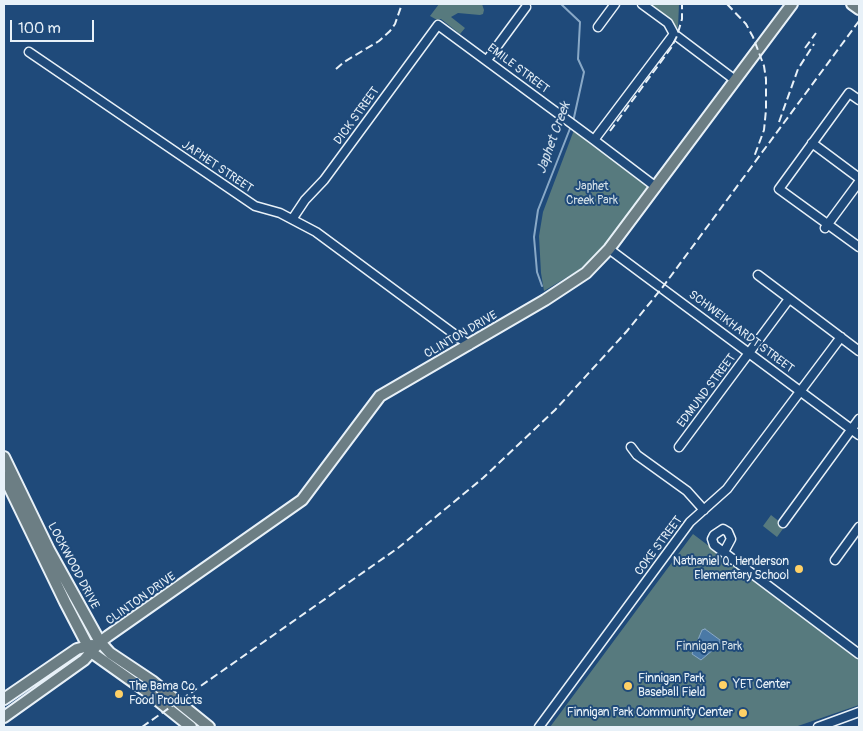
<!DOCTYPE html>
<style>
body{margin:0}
#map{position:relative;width:863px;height:731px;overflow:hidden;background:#1f4a7a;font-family:Pangolin,sans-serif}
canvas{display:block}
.frame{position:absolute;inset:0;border:5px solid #e8f1f8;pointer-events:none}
.scale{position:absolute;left:10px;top:20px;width:84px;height:22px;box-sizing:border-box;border:2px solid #e8f1f8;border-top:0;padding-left:6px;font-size:15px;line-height:18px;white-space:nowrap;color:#e8f1f8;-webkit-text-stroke:4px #1f4a7a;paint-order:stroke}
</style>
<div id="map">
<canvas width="863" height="731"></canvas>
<div class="frame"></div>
<div class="scale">100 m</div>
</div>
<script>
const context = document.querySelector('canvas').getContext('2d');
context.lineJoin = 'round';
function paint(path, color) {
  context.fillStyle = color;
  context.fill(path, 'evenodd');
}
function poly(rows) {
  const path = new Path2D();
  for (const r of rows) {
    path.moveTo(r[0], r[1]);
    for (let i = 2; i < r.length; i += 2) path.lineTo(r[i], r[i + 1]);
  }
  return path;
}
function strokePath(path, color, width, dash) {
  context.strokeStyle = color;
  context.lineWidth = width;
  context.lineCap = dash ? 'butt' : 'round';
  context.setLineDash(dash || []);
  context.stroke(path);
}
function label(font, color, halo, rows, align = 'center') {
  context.font = font + ' Pangolin,sans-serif';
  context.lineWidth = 4;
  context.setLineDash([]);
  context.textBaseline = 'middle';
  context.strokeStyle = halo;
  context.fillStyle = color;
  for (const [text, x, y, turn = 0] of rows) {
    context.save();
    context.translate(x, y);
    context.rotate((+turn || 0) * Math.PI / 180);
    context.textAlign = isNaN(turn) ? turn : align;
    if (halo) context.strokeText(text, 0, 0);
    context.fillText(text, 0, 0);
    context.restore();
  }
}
const green = poly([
 [439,4,482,4,484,10,483,14,480,15,458,13,451,17,465,28,460,34,441,19,437,20,430,16],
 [647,4,679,4,678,28],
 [574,130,597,146,649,186,601,249,591,260,579,270,544,291,541,273,539,236,543,212],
 [771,515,785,526,777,537,763,526],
 [693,534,859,659,859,705,795,727,550,727]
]);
const water = poly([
 [705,629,720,640,720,644,701,660,692,654,702,630,705,629]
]);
const stream = poly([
 [561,4,580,22,578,59,584,72,573,122],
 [542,286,537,272,534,237,538,210,571,126]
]);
const minor = poly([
 [642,4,668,23,674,34,735,80],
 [598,27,615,4],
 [29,52,255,206,280,213,316,232,469,345],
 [487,60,526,7],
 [859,100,849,93,779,189,859,247],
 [594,140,674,34],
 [812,143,859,178],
 [293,218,305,200,324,180,438,25,594,140,656,187],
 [825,228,859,182],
 [609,249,859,435],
 [758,275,859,351],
 [631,447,637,455,687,491,704,510],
 [679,447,789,299],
 [783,523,859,419],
 [724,552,731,539,728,532,723,529,714,535,712,539,714,545,859,654],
 [835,560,859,527],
 [539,727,690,522,727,489,841,337],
 [818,727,859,712]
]);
const major = poly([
 [852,4,859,9],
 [4,457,49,550,100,642,110,653,152,681,209,727],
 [4,476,65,602,91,652,146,691,191,727],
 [4,699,77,649,92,645],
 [4,717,84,660,100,642,108,636,302,500,380,396,545,300,586,273,609,249,792,4]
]);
const rail = poly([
 [727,4,746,24,753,37,764,66,766,79,766,110,764,130,754,157],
 [805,48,816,33],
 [336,69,344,62,379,41,390,31,395,24,402,4],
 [779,122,798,69,814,44],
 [610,131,671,48,677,36,682,19,682,4],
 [142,727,398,548,483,478,555,410,627,331,662,288,859,21]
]);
const markers = [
 [799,569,5,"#ffd166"],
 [723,685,5,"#ffd166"],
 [628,686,5,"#ffd166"],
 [119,694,5,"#ffd166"],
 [743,713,5,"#ffd166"]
];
const streetNames = [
 ["EMILE STREET",518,69,37],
 ["DICK STREET",357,116,-54],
 ["JAPHET STREET",217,167,34],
 ["SCHWEIKHARDT STREET",741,332,37],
 ["CLINTON DRIVE",461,335,-30],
 ["EDMUND STREET",707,391,-53],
 ["COKE STREET",659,546,-53],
 ["LOCKWOOD DRIVE",73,566,62],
 ["CLINTON DRIVE",141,599,-35]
];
const parkNames = [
 ["Japhet",592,187],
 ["Creek Park",592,201],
 ["Finnigan Park",709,647]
];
const poiNames = [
 ["Nathaniel Q. Henderson",789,562,"right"],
 ["Elementary School",789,576,"right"],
 ["Finnigan Park",638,679],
 ["Baseball Field",638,693],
 ["YET Center",733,685],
 ["The Bama Co.",129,687],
 ["Food Products",129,701],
 ["Finnigan Park Community Center",733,713,"right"]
];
const waterNames = [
 ["Japhet Creek",554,138,-70]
];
paint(green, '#577a7e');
paint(water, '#4a79a6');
strokePath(water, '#89a9c7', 1);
strokePath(stream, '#89a9c7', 2);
strokePath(minor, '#e8f1f8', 11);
strokePath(major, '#e8f1f8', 14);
strokePath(minor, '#1f4a7a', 8);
strokePath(major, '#6c7e84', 10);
strokePath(rail, '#e8f1f8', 2, [8, 4]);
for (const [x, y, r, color] of markers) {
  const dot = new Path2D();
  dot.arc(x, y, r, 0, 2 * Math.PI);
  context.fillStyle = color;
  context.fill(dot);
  strokePath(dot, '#1f4a7a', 2);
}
label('12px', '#e8f1f8', '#1f4a7a', streetNames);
label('12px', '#d2dfe6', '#1f4a7a', parkNames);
label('12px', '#e8f1f8', '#1f4a7a', poiNames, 'left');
label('italic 14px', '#d0dfec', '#1f4a7a', waterNames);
</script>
